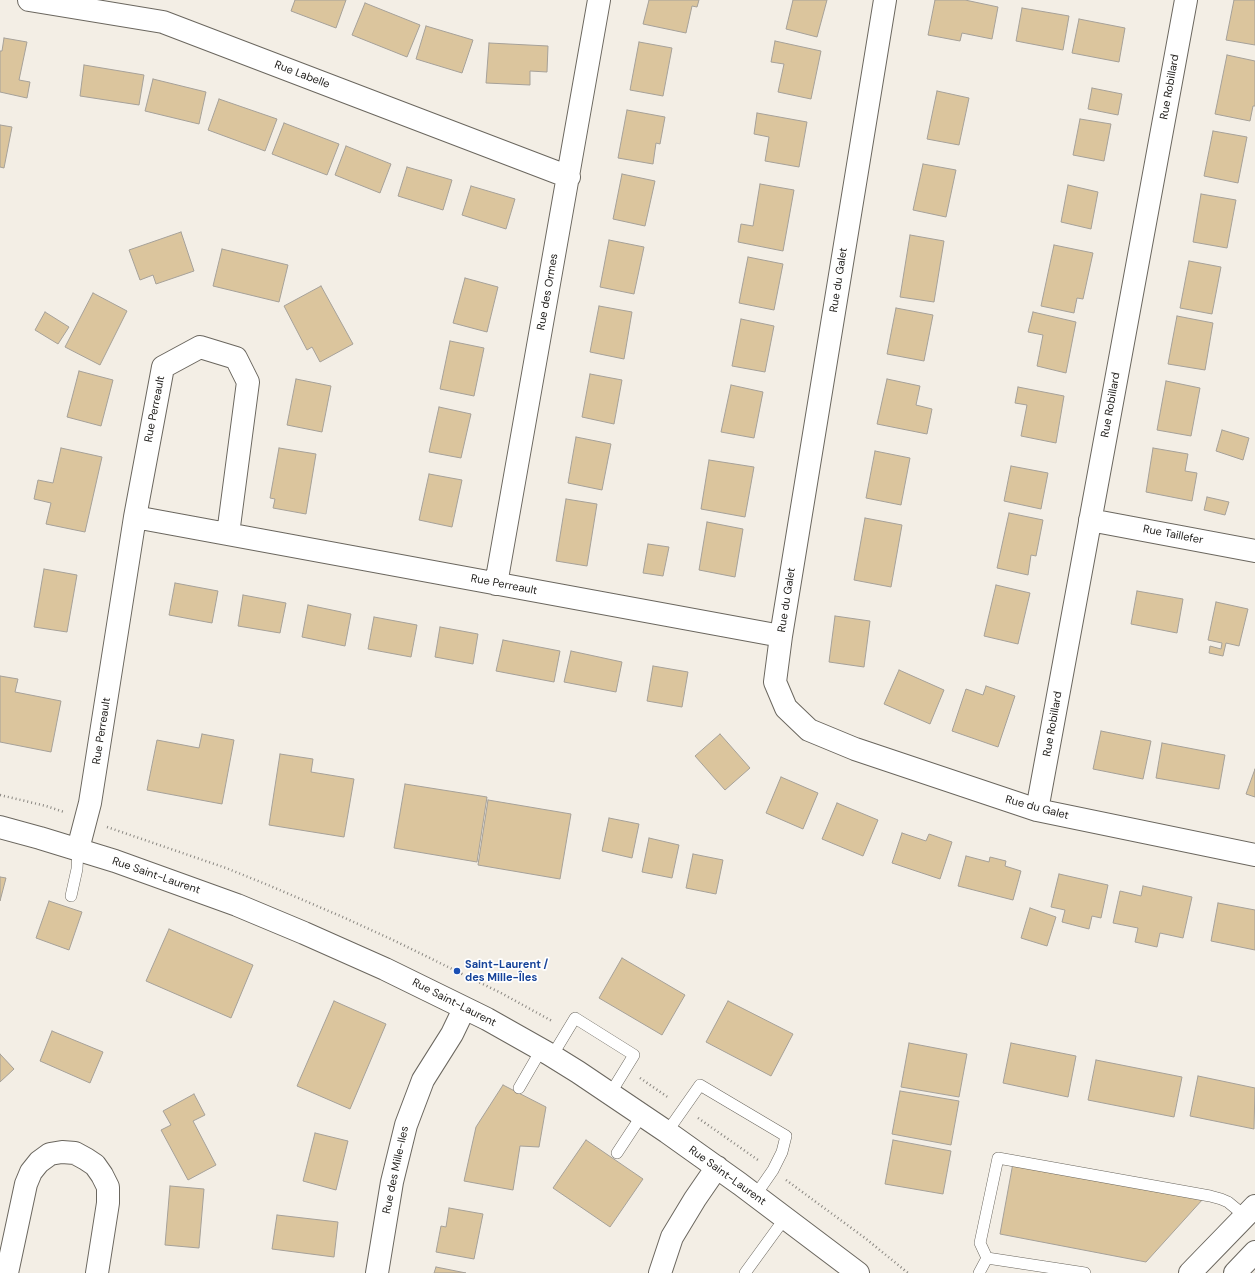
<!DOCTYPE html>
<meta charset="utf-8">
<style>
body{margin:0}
canvas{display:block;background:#f3eee5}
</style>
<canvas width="1255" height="1273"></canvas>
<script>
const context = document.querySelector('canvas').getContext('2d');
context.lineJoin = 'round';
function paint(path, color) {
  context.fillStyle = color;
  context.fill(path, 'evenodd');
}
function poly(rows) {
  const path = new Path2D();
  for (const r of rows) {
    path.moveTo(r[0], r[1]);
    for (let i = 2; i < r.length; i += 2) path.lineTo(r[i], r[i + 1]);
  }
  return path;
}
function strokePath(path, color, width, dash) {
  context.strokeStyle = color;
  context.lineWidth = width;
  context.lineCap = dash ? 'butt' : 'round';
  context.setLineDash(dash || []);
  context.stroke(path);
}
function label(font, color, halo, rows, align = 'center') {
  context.font = font + ' "DM Sans",sans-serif';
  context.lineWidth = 3.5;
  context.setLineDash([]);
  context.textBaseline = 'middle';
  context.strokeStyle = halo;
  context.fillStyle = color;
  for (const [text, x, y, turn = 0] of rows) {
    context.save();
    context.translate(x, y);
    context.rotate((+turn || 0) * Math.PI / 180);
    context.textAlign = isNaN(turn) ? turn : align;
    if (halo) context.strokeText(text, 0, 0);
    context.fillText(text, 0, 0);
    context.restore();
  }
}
const building = poly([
 [295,0,346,0,336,28,291,11,295,0],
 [649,0,699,0,697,7,692,6,686,33,643,24,649,0],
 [793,0,827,0,817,37,786,29,793,0],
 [935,0,965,0,998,7,992,39,962,33,960,41,928,35,935,0],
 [1234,0,1255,0,1255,45,1226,40,1234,0],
 [365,3,420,25,407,57,352,35,365,3],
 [1022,8,1069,16,1063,50,1016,41,1022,8],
 [1079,19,1125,28,1119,62,1072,53,1079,19],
 [426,26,473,40,462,73,416,59,426,26],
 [4,38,27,42,19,80,30,82,27,98,0,92,0,51,2,51,4,38],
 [775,41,821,51,811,99,778,92,784,64,771,62,775,41],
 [639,42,672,48,663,96,630,90,639,42],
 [489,43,548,46,547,72,530,71,530,85,486,83,489,43],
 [1227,55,1255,61,1255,106,1253,106,1250,121,1215,114,1227,55],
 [84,65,144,75,139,105,80,96,84,65],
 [153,79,206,92,199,124,145,111,153,79],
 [1092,88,1122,94,1118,115,1088,109,1092,88],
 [937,91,969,98,959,145,927,139,937,91],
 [219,99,277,119,265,151,208,130,219,99],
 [627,110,665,117,660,144,656,143,653,164,618,158,627,110],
 [757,113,807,122,799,167,765,161,769,137,754,134,757,113],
 [1080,119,1111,124,1104,161,1073,155,1080,119],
 [284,123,339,144,327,175,272,154,284,123],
 [0,125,12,127,4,168,0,167,0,125],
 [1213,131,1247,137,1238,183,1204,176,1213,131],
 [346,146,391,164,380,193,335,175,346,146],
 [923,164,956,170,946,217,913,210,923,164],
 [407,167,452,180,443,210,398,196,407,167],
 [622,174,655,181,645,226,613,219,622,174],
 [760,184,794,190,783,251,738,242,741,224,753,226,760,184],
 [1068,185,1098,192,1091,229,1061,222,1068,185],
 [471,186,515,199,506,229,462,215,471,186],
 [1201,194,1236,200,1227,248,1193,242,1201,194],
 [181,232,194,271,156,284,153,275,140,280,129,250,181,232],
 [910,235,944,241,934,302,900,297,910,235],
 [609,240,644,247,634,294,600,287,609,240],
 [1054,245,1093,253,1083,299,1077,298,1074,313,1041,306,1054,245],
 [222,249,288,265,279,302,213,286,222,249],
 [748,257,783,264,774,310,739,303,748,257],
 [1189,261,1221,267,1212,314,1180,308,1189,261],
 [465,278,498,287,487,332,453,323,465,278],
 [321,286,353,344,320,362,312,347,307,350,284,306,321,286],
 [93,293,127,311,100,365,65,347,93,293],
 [599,306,632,312,624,359,590,352,599,306],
 [896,308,933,315,924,361,887,354,896,308],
 [45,312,69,327,58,344,35,330,45,312],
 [1033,312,1076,322,1066,373,1037,366,1043,335,1028,332,1033,312],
 [1177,316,1213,323,1205,370,1168,364,1177,316],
 [741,319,774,326,765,372,732,366,741,319],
 [450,341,484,348,474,396,440,389,450,341],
 [79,371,113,380,101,426,67,417,79,371],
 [590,374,622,380,614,424,582,417,590,374],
 [296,379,331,386,322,432,287,425,296,379],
 [887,379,920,386,916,405,932,409,927,434,877,424,887,379],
 [1166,381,1200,388,1191,436,1157,430,1166,381],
 [731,385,763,392,754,438,721,432,731,385],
 [1018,387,1064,396,1056,443,1021,436,1027,405,1015,403,1018,387],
 [439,407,471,414,461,458,429,452,439,407],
 [1222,430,1249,438,1243,460,1216,451,1222,430],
 [576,437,611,444,602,490,568,483,576,437],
 [61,448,102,457,85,532,46,524,51,503,34,499,38,480,53,483,61,448],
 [279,448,316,454,306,514,273,508,275,499,270,498,279,448],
 [1153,448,1188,454,1185,471,1197,473,1192,501,1146,492,1153,448],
 [875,451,910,458,901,505,866,498,875,451],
 [709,460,754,467,745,517,701,509,709,460],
 [1011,466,1048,473,1041,509,1004,501,1011,466],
 [429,474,462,480,452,527,419,520,429,474],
 [1207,497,1229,502,1225,515,1204,510,1207,497],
 [566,499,597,504,587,566,556,561,566,499],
 [1009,513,1043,520,1036,556,1031,555,1028,575,997,568,1009,513],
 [865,518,902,525,891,587,854,580,865,518],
 [707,522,743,529,735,577,699,570,707,522],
 [648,544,669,547,663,576,643,573,648,544],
 [44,569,77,575,67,632,34,627,44,569],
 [175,583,218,591,212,623,169,615,175,583],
 [996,585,1030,593,1018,644,984,636,996,585],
 [1137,591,1183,599,1177,633,1131,624,1137,591],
 [243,595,286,603,280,633,238,626,243,595],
 [1216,602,1248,609,1239,646,1226,643,1223,656,1209,653,1210,646,1221,649,1222,643,1208,640,1216,602],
 [308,605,351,614,345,646,302,637,308,605],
 [835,616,870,621,864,667,829,662,835,616],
 [374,617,417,625,411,657,368,649,374,617],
 [440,627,478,634,473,664,435,657,440,627],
 [503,640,560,651,554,682,496,671,503,640],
 [571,651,622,662,616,692,564,682,571,651],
 [653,666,688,672,682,707,647,701,653,666],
 [899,670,944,690,930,724,884,704,899,670],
 [0,676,18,679,15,692,61,701,51,752,0,742,0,676],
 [986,686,1015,696,998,747,952,731,966,689,983,695,986,686],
 [1101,731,1151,741,1143,779,1093,769,1101,731],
 [202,734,234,740,222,804,147,790,157,740,199,748,202,734],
 [720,734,750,768,725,790,695,756,720,734],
 [1162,743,1225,755,1219,789,1156,778,1162,743],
 [280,754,313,759,311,772,354,779,344,837,269,825,280,754],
 [1255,769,1255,797,1246,794,1255,769],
 [781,777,818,793,803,829,766,813,781,777],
 [405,784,487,797,477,862,394,848,405,784],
 [488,800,571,814,560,879,478,865,488,800],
 [837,803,878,820,863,856,822,839,837,803],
 [609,818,639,824,632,858,602,851,609,818],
 [902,833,926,841,929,834,952,842,940,879,892,863,902,833],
 [649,838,679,845,672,878,642,872,649,838],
 [693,854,723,860,716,894,686,888,693,854],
 [966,856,989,862,990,857,1006,861,1005,866,1021,871,1013,900,958,886,966,856],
 [1059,874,1108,885,1101,918,1092,916,1089,929,1062,922,1065,910,1051,907,1059,874],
 [0,877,6,878,0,901,0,877],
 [1143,886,1192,897,1183,938,1160,933,1157,947,1135,942,1138,928,1113,923,1120,891,1141,896,1143,886],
 [49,901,82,912,69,950,36,938,49,901],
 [1218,903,1255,910,1255,950,1211,941,1218,903],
 [1030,908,1056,917,1047,946,1021,938,1030,908],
 [169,929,253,965,231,1018,146,981,169,929],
 [622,958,685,995,662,1035,599,998,622,958],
 [334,1001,386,1024,350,1109,297,1086,334,1001],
 [728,1001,793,1034,771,1076,706,1042,728,1001],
 [52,1031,103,1052,90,1083,40,1061,52,1031],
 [909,1043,967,1054,959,1097,901,1087,909,1043],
 [1011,1043,1076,1056,1068,1097,1003,1083,1011,1043],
 [0,1054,14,1069,0,1082,0,1054],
 [1096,1060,1182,1077,1174,1117,1088,1100,1096,1060],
 [1198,1076,1255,1088,1254,1129,1190,1116,1198,1076],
 [503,1085,546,1107,539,1147,520,1146,513,1190,464,1181,476,1127,503,1085],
 [900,1091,959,1101,951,1145,892,1134,900,1091],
 [194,1094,205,1115,193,1121,216,1165,188,1180,161,1130,171,1125,163,1111,194,1094],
 [315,1133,348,1141,336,1190,303,1181,315,1133],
 [586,1140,643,1179,610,1227,553,1188,586,1140],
 [893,1140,951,1151,943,1194,885,1184,893,1140],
 [1013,1163,1203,1199,1146,1262,1000,1234,1013,1163],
 [170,1186,204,1189,199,1248,165,1245,170,1186],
 [449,1208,483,1214,474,1259,436,1252,441,1226,446,1227,449,1208],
 [277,1215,338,1222,334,1257,272,1249,277,1215],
 [436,1267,466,1273,434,1273,436,1267]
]);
const path = poly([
 [0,795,46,806,64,812],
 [107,827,226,868,268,885,345,918,393,940,501,993,552,1021],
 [640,1078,669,1098],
 [698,1118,758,1160],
 [786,1180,865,1238,908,1273]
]);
const lane = poly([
 [71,896,77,869,78,849],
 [552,1056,575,1018,634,1055,610,1094],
 [519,1088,541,1050],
 [667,1132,700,1085,786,1136,782,1152,773,1170,755,1196],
 [617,1153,642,1115],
 [987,1258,980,1243,998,1158,1210,1196,1221,1199,1228,1202,1245,1216],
 [745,1273,785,1218],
 [979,1273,987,1258,1085,1273]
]);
const street = poly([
 [29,0,163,22,569,177],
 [885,0,781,636,775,682,786,708,809,730,855,749,1037,810,1255,855],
 [135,517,163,367,200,347,236,358,248,382,228,534],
 [1090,520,1255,551],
 [496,584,599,0],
 [1037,810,1186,0],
 [0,827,40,838,115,861,237,905,304,933,385,969,487,1019,549,1054,578,1072,667,1132,740,1184,858,1273],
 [78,849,90,803,135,517,781,636],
 [7,1273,26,1184,31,1172,39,1162,50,1154,62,1152,75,1153,86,1159,95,1165,102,1175,108,1187,108,1203,97,1273],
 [377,1273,392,1182,406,1125,423,1080,452,1034,464,1009],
 [660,1273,672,1237,695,1199,717,1167]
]);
const secondary = poly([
 [1190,1273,1255,1206],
 [1235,1273,1255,1252]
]);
const markers = [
 [457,971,4,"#1a4fb4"]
];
const streetNames = [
 ["Rue Labelle",302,75,21],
 ["Rue Robillard",1170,87,-80],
 ["Rue du Galet",839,280,-81],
 ["Rue des Ormes",548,292,-80],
 ["Rue Robillard",1111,405,-80],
 ["Rue Perreault",155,409,-79],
 ["Rue Taillefer",1173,535,11],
 ["Rue Perreault",504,585,11],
 ["Rue du Galet",787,600,-81],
 ["Rue Robillard",1053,724,-80],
 ["Rue Perreault",102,731,-81],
 ["Rue du Galet",1037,808,15],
 ["Rue Saint-Laurent",156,876,19],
 ["Rue Saint-Laurent",454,1003,27],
 ["Rue des Mille-Iles",396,1170,-78],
 ["Rue Saint-Laurent",727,1176,36]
];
const transitNames = [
 ["Saint-Laurent /",465,965],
 ["des Mille-Îles",465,978]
];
paint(building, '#dbc59d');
strokePath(building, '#a6a199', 1);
strokePath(lane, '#6b675f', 12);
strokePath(street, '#6b675f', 24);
strokePath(secondary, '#6b675f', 24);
strokePath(path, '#8a8781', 2.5, [1, 3]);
strokePath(lane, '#fff', 11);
strokePath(street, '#fff', 22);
strokePath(secondary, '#fff', 22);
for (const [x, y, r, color] of markers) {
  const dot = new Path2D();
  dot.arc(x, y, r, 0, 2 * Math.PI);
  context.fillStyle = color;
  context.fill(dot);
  strokePath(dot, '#fff', 1.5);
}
label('11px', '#1f1d1a', '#fff', streetNames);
label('bold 11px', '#164399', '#fff', transitNames, 'left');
</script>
